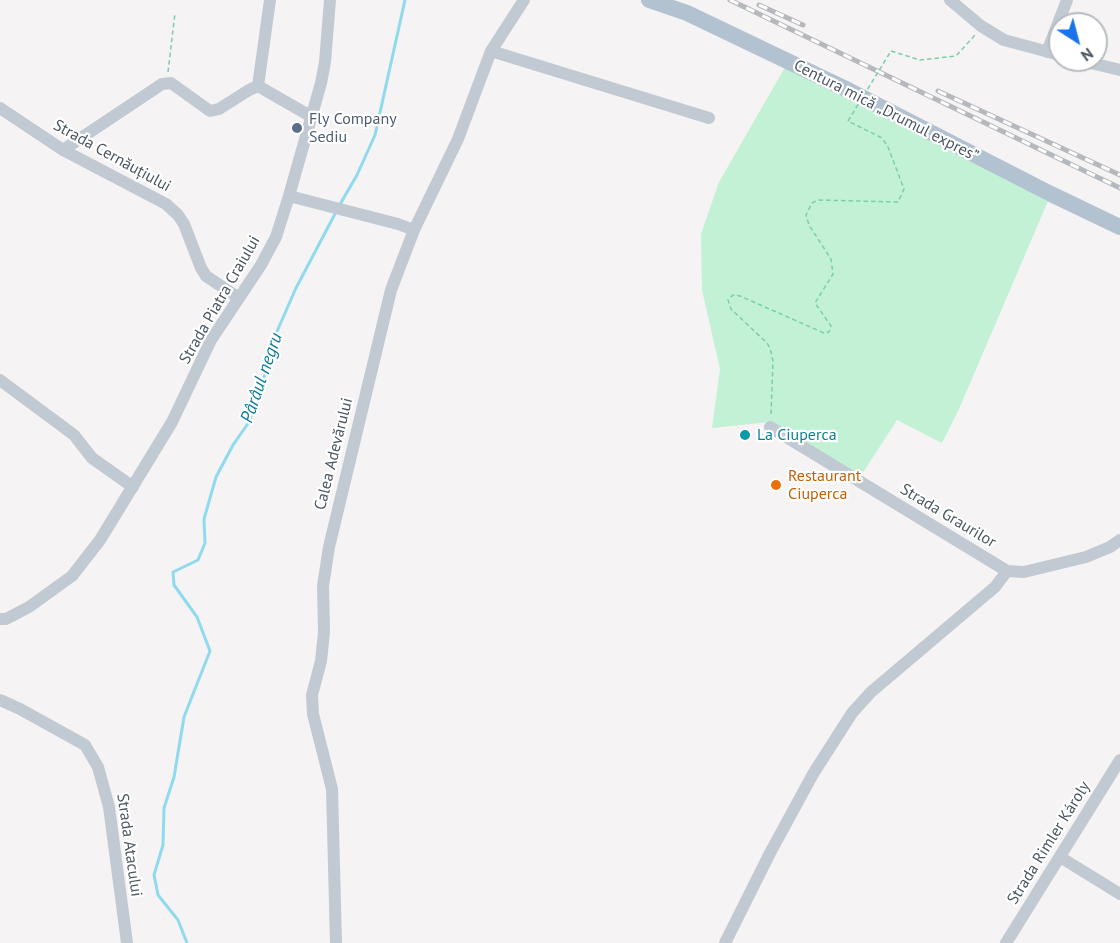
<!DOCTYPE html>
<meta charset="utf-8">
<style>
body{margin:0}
#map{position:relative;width:1120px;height:943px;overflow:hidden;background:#f5f3f3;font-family:"PT Sans",sans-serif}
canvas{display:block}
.north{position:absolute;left:1048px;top:12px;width:60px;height:60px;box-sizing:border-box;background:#fff;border:2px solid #b7bbc0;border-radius:50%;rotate:144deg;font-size:16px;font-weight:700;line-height:24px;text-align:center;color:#4a5661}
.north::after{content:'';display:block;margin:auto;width:21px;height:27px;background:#1a73e8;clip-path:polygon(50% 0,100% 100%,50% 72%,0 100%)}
</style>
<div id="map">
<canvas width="1120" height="943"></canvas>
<div class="north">N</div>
</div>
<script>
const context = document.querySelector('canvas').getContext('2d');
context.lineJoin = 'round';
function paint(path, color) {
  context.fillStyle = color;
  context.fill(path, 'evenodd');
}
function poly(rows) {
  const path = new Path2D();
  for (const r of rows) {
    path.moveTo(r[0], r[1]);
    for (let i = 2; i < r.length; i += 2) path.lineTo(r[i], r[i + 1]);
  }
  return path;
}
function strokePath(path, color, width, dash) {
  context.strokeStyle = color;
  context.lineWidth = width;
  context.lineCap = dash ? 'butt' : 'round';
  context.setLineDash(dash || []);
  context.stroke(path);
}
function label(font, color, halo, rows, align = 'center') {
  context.font = font + ' "PT Sans",sans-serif';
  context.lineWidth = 4.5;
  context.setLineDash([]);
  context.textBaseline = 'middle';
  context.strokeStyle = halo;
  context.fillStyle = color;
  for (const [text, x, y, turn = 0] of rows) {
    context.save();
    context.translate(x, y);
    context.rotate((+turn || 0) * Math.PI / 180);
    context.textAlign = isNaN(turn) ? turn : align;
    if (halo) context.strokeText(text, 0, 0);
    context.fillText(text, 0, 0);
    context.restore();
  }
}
const green = poly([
 [788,62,1051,194,959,409,942,443,897,420,858,480,770,422,712,428,720,369,702,290,701,234,719,182]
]);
const stream = poly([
 [339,206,357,175,375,135,405,0],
 [187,943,178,920,158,895,154,875,163,845,164,808,174,777,184,717,210,651,197,617,174,585,173,572,198,560,205,543,204,519,216,477,233,445,249,422,262,386,275,336,296,288,336,212]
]);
const path = poly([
 [891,51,920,60,956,56,975,35],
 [168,72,175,13],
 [771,414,773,361,770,348,767,343,731,309,728,300,733,295,740,296,824,333,829,332,831,326,815,303,833,274,831,259,809,225,806,215,812,203,818,200,898,202,904,189,888,147,882,138,848,121]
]);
const minor = poly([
 [950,0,981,26,1004,40,1060,55],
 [491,51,709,118],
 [1047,52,1067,0],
 [1078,60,1120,70],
 [258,86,270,0],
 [0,108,63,150,166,204,178,215,184,224,201,268,206,276,239,298],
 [63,150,162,84,171,83,210,111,219,109,249,90,258,86,312,117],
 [289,196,398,224,414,230],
 [0,380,74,435,92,458,133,487],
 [770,427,1007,571,1024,572,1086,557,1110,547,1120,540],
 [0,619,6,619,29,607,72,576,100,540,172,422,211,340,261,265,276,237,289,196,321,83,325,62,330,0],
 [0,700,20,709,85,745,98,767,109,807,127,943],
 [1060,857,1120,894],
 [336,943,332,789,313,714,312,695,321,661,324,632,323,586,329,547,391,290,414,230,458,139,491,51,524,0],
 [725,943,770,853,813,774,852,713,871,692,995,587,1007,571],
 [1006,943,1120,760]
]);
const major = poly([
 [649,0,687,13,850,91,1051,194,1120,227]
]);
const rail = poly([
 [730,0,1120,188],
 [759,5,803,25],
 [938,91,1120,175]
]);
const pathBridge = poly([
 [848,121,891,51]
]);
const markers = [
 [297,128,6,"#5c6f8a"],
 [745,435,6,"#0f9aa8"],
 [776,485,6,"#e8710a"]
];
const streetNames = [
 ["Centura mică „Drumul expres”",886,111,27],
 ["Strada Cernăuțiului",112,156,29],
 ["Strada Piatra Craiului",220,300,-60],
 ["Calea Adevărului",334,454,-76],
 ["Strada Graurilor",948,516,31],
 ["Strada Rimler Károly",1049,843,-58],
 ["Strada Atacului",129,845,82]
];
const serviceNames = [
 ["Fly Company",309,119],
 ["Sediu",309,137]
];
const cultureNames = [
 ["La Ciuperca",757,435]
];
const foodNames = [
 ["Restaurant",788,476],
 ["Ciuperca",788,494]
];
const waterNames = [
 ["Pârâul negru",262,378,-71]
];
paint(green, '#c3f1d5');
strokePath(stream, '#90daee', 3);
strokePath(path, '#7ad0a6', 1.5, [4.5, 3]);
strokePath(minor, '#c1cad2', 12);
strokePath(major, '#b3c2d1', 16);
strokePath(rail, '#b5b8bd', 5);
strokePath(rail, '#fff', 3, [9]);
strokePath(pathBridge, '#7ad0a6', 1.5, [4.5, 3]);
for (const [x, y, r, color] of markers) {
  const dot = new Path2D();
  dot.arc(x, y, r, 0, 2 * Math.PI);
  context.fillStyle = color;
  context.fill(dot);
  strokePath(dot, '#fff', 2);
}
label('16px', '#4a5661', '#fff', streetNames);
label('16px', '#4e5e75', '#fff', serviceNames, 'left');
label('16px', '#0d838f', '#fff', cultureNames, 'left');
label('16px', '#c56008', '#fff', foodNames, 'left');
label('italic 18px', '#0c7c9b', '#fff', waterNames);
</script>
